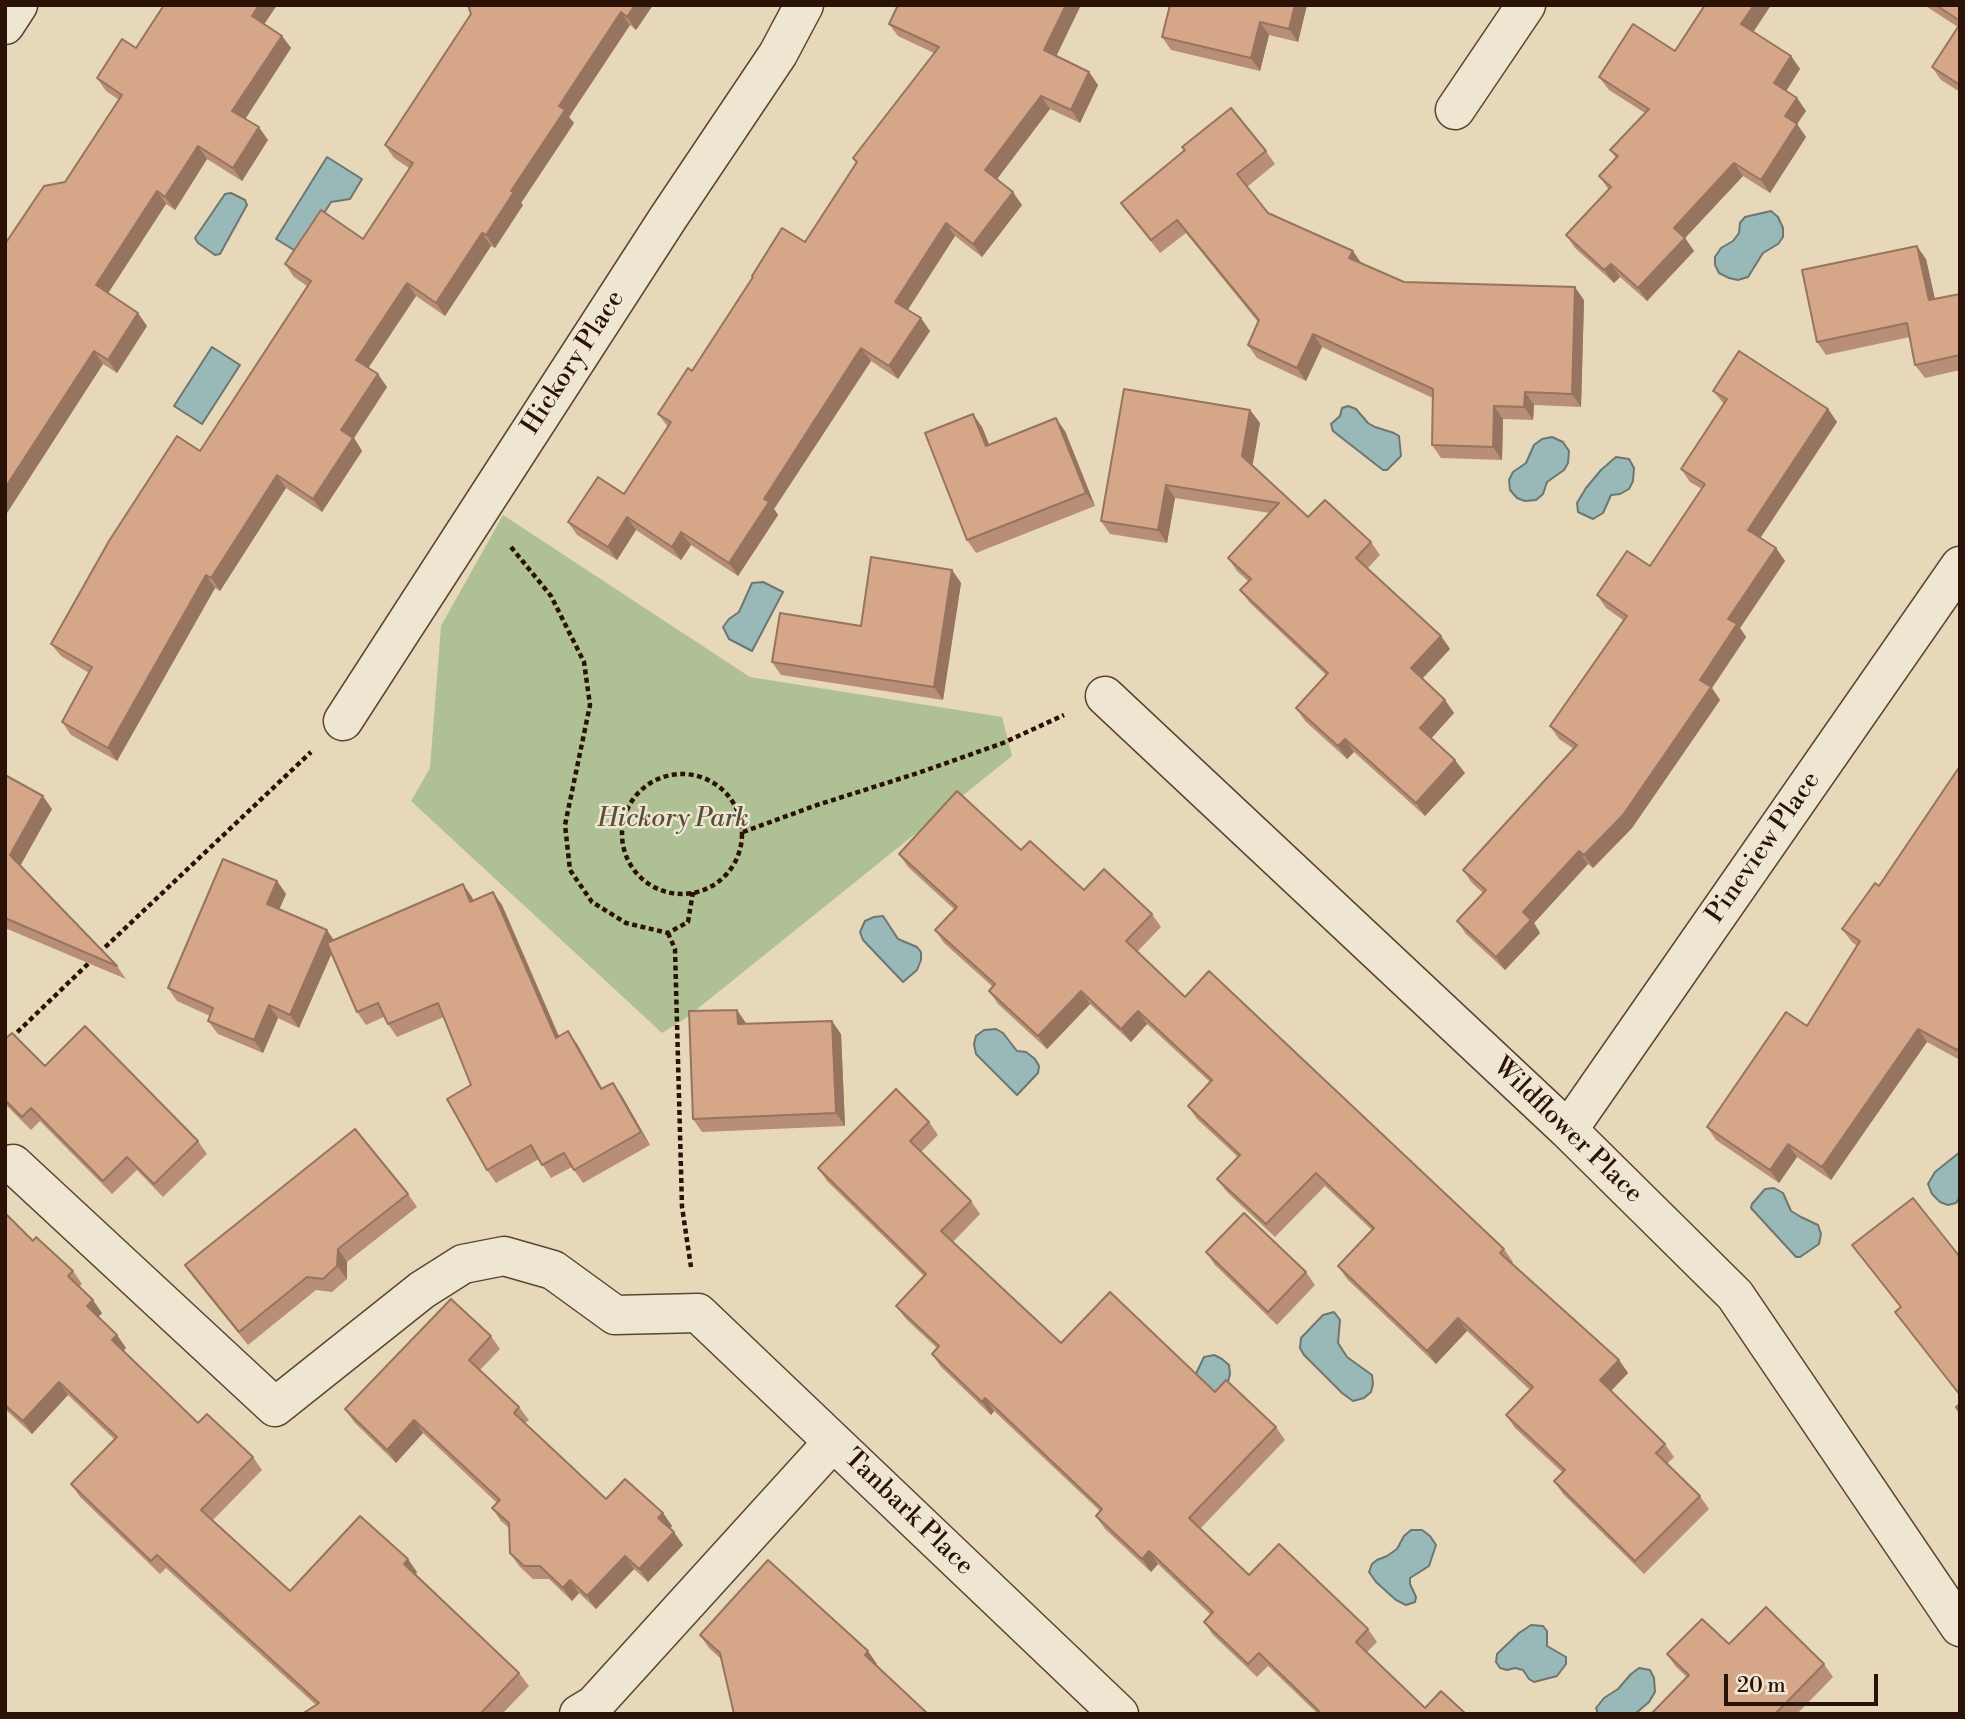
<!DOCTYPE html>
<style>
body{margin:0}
#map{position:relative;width:1965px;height:1719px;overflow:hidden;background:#e6d8b9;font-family:"Libre Bodoni",serif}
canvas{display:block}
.frame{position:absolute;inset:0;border:7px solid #2b1207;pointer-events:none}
.scale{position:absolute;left:1724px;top:1674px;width:154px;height:32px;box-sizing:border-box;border:4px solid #2b1207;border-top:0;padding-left:9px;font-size:21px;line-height:24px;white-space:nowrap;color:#2b1207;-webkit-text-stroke:5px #efe6d2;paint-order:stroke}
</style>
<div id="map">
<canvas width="1965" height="1719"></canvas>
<div class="frame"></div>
<div class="scale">20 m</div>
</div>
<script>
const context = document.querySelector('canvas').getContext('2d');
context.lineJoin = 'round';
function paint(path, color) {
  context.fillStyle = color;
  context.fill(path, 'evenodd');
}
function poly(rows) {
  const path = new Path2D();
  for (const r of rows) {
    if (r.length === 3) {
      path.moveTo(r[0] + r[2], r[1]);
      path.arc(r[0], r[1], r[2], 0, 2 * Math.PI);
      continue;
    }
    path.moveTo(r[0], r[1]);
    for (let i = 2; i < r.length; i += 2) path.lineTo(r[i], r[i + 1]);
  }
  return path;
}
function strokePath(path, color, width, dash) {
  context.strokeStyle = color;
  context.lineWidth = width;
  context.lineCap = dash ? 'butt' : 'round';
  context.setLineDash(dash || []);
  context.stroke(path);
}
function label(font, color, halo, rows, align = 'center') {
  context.font = font + ' "Libre Bodoni",serif';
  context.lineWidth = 5;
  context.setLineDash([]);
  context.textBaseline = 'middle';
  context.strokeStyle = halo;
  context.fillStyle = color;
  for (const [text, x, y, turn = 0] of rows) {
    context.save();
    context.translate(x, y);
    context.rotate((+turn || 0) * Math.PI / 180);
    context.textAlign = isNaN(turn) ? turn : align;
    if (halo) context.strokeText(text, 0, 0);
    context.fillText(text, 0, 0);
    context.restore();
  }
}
const green = poly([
 [503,515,750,677,1002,717,1012,756,686,1018,662,1033,411,801,430,768,441,626]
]);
const water = poly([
 [327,157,362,179,350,199,331,202,299,253,276,239,327,157],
 [231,193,245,200,247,205,220,254,215,255,198,243,195,238,225,194,231,193],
 [1771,211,1778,217,1783,228,1783,237,1778,244,1763,253,1748,277,1738,280,1729,278,1719,273,1715,265,1715,257,1721,248,1733,241,1739,233,1740,223,1745,217,1771,211],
 [212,347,240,365,202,424,174,406,212,347],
 [1348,406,1356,409,1368,423,1375,427,1394,433,1399,436,1401,456,1387,470,1383,470,1333,431,1331,424,1340,416,1342,408,1348,406],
 [1552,437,1563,442,1569,451,1568,463,1564,470,1547,482,1543,494,1536,500,1525,501,1517,498,1510,490,1509,480,1513,472,1526,463,1534,445,1542,439,1552,437],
 [1616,457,1629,459,1634,468,1633,481,1629,489,1620,494,1611,495,1603,513,1593,519,1578,512,1577,503,1586,488,1601,470,1616,457],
 [763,582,783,592,752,651,729,639,723,627,729,619,739,612,752,583,763,582],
 [883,916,898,939,917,947,921,952,921,960,917,970,903,982,863,940,860,932,865,921,874,917,883,916],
 [996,1029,1003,1033,1017,1051,1026,1052,1035,1059,1039,1066,1038,1073,1017,1095,976,1054,974,1044,976,1036,984,1030,996,1029],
 [1960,1152,1960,1197,1956,1203,1948,1205,1940,1202,1932,1194,1928,1184,1935,1172,1960,1152],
 [1774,1188,1783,1193,1791,1211,1801,1217,1818,1225,1821,1234,1819,1244,1800,1257,1796,1257,1751,1208,1752,1204,1765,1189,1774,1188],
 [1334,1312,1340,1320,1338,1343,1347,1357,1372,1375,1373,1384,1371,1392,1364,1398,1353,1401,1342,1393,1304,1355,1300,1348,1301,1338,1323,1315,1334,1312],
 [1214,1355,1222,1359,1229,1365,1230,1374,1228,1382,1195,1418,1191,1384,1204,1357,1214,1355],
 [1411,1530,1422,1530,1430,1536,1436,1545,1429,1566,1410,1578,1410,1584,1416,1597,1415,1602,1406,1605,1396,1600,1376,1582,1369,1572,1372,1564,1377,1560,1387,1556,1397,1549,1404,1536,1411,1530],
 [1531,1625,1543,1626,1547,1631,1547,1646,1566,1657,1566,1664,1557,1676,1534,1682,1529,1679,1523,1670,1515,1668,1507,1670,1500,1668,1496,1662,1497,1654,1519,1633,1531,1625],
 [1639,1668,1650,1670,1654,1678,1655,1692,1649,1702,1635,1714,1598,1714,1596,1708,1604,1698,1618,1689,1631,1674,1639,1668]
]);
const path = poly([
 [511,547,551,596,584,662,590,705,565,825,570,870,592,902,626,923,668,933,688,922,693,892],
 [682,834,60],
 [743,832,817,805,918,773,1003,743,1064,715],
 [668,933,675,949,682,1207,691,1267],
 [99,953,311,752],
 [5,1044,93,959]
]);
const minor = poly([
 [5,25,18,5],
 [1455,110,1526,5],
 [1105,696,1568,1130,1735,1295,1960,1627],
 [343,721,668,218,778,54,804,5],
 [1568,1130,1960,566],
 [13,1164,275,1407,422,1290,463,1264,504,1256,553,1270,615,1315,698,1313,1119,1714],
 [579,1714,594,1705,833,1442]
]);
const wall = poly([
 [164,5,277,5,264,24,282,36,291,48,245,119,268,140,242,181,207,159,175,210,166,204,108,293,147,326,117,373,103,364,5,516,5,244,65,182,119,100,106,91,97,78,136,48],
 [653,5,636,30,630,25,569,117,574,123,521,203,523,205,495,248,491,246,445,316,416,296,368,368,387,387,354,438,362,451,322,512,286,488,220,591,215,588,117,761,71,735,62,722,89,673,61,656,51,644,200,451,307,286,294,277,285,264,363,239,409,168,394,158,385,145,471,14],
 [1307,5,1298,42,1269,35,1260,71,1171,50,1162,37],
 [1705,5,1771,5,1753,32,1791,56,1800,69,1786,91,1797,98,1806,111,1797,124,1806,137,1770,193,1743,176,1685,238,1694,251,1647,301,1620,277,1614,283,1575,248,1566,235,1609,190,1599,176,1616,158,1610,150,1645,113,1609,90,1599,77,1675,51],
 [1924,5,1960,5,1960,92,1941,80,1932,67,1958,27],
 [889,24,1057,56,1089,72,1098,85,1080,123,1050,109,997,179,1022,205,982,257,955,236,908,310,930,331,898,379,871,361,774,509,778,515,738,576,691,545,681,560,636,530,617,560,577,535,568,522,624,494,668,427,658,414,692,371,805,242,856,163,853,158,934,53,898,36],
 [1266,151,1275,164,1247,187,1268,213,1362,263,1404,282,1584,300,1581,407,1534,405,1533,420,1503,419,1502,460,1441,458,1432,445,1433,398,1322,347,1306,381,1257,358,1248,345,1258,322,1186,233,1160,253,1121,203],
 [1926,259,1935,299,1960,294,1960,370,1925,378,1915,365,1910,337,1826,355,1817,342],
 [1713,391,1828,409,1837,422,1760,538,1776,548,1785,561,1740,628,1746,637,1712,688,1720,700,1632,828,1593,868,1588,864,1534,923,1540,933,1505,970,1466,934,1457,921,1483,893,1472,883,1463,870,1574,749,1559,739,1550,726,1623,620,1606,608,1597,595,1650,566,1702,489,1690,482,1681,469,1724,404],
 [1250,410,1260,423,1252,465,1308,517,1371,542,1380,555,1367,569,1441,636,1450,649,1422,679,1445,700,1454,713,1431,738,1465,773,1425,816,1354,752,1347,759,1305,721,1296,708,1326,675,1250,603,1240,590,1249,582,1237,571,1228,558,1270,513,1175,498,1167,543,1110,534,1101,521],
 [982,427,989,445,1065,431,1095,506,976,553,967,540],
 [952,570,961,583,943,700,781,675,772,662,861,626],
 [1960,766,1960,1060,1927,1042,1831,1180,1797,1157,1779,1183,1716,1140,1707,1127,1807,1026,1857,946,1852,942,1842,929,1879,886],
 [5,775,52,809,20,866,117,966,126,979,5,928],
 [1021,850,1084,890,1152,914,1161,927,1137,952,1185,997,1504,1249,1513,1262,1512,1263,1619,1360,1628,1373,1611,1391,1665,1444,1674,1457,1667,1464,1700,1496,1709,1509,1644,1574,1563,1494,1554,1481,1562,1472,1515,1428,1506,1415,1530,1390,1467,1331,1436,1364,1347,1279,1338,1266,1372,1230,1325,1186,1275,1237,1227,1192,1217,1179,1238,1157,1197,1119,1188,1106,1210,1082,1147,1024,1131,1042,1090,1004,1047,1049,998,1004,989,991,993,987,944,943,935,930,954,909,908,867,899,854],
 [277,881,286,894,279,909,334,940,472,897,473,901,502,905,559,1036,577,1044,602,1089,613,1083,622,1096,650,1145,583,1183,572,1167,551,1178,539,1159,496,1183,487,1170,471,1085,444,1017,397,1037,388,1024,384,1017,366,1025,357,1012,332,953,299,1028,278,1018,263,1053,218,1034,208,1021,210,1016,177,1001,168,988],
 [746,1023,746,1024,841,1034,845,1126,702,1132,693,1119],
 [5,1039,45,1066,198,1141,207,1154,163,1197,137,1170,112,1194,40,1121,31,1130,5,1104],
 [929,1122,938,1135,921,1152,971,1201,980,1214,953,1242,1061,1343,1215,1392,1276,1427,1285,1440,1200,1529,1249,1575,1368,1629,1377,1642,1367,1652,1425,1708,1466,1714,1317,1713,1268,1666,1257,1677,1213,1635,1204,1622,1211,1615,1158,1564,1151,1572,1105,1529,1096,1516,1100,1511,994,1411,991,1415,941,1367,932,1354,937,1348,906,1319,896,1306,924,1276,827,1181,818,1168],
 [408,1194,417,1207,347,1262,347,1279,332,1292,316,1290,248,1345,194,1278,185,1265],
 [5,1213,33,1241,73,1271,82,1284,79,1287,102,1313,98,1317,117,1335,126,1348,123,1351,198,1423,253,1457,262,1470,213,1520,290,1591,417,1572,416,1574,519,1673,529,1686,502,1714,302,1714,316,1705,166,1568,160,1574,80,1497,71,1484,114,1439,68,1395,32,1434,5,1409],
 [1852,1245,1960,1257,1960,1396,1905,1325,1895,1312,1901,1308],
 [1206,1252,1306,1272,1315,1285,1277,1325,1215,1265],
 [491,1336,500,1349,480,1370,519,1407,529,1420,525,1423,606,1499,663,1513,672,1526,670,1529,683,1545,648,1582,634,1569,596,1609,579,1593,572,1601,549,1579,533,1579,519,1566,510,1553,509,1528,501,1521,492,1508,497,1503,423,1433,396,1463,354,1422,345,1409],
 [700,1635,877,1664,876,1665,721,1659,709,1648],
 [1729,1644,1824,1664,1833,1677,1797,1714,1651,1714,1687,1677,1676,1667,1667,1654]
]);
const shadedWall = poly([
 [259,5,277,5,261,29,252,16],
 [635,5,653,5,636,30,627,17],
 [1066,5,1081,5,1053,63,1044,50],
 [1295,5,1307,5,1298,42,1289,29],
 [1754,5,1771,5,1750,37,1741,24],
 [621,12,630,25,569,117,574,123,521,203,523,205,495,248,486,235,559,106],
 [1260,22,1269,35,1260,71,1251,58],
 [282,36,291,48,242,124,232,111],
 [1791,56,1800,69,1783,96,1774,83],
 [1089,72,1098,85,1080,123,1071,110],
 [1041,96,1050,109,994,183,985,170],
 [1797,98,1806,111,1797,124,1806,137,1770,193,1761,180,1785,116],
 [259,127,268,140,242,181,233,168],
 [198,146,207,159,175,210,165,197],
 [1734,163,1743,176,1685,238,1694,251,1647,301,1638,288,1674,228],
 [157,191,166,204,105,298,96,285],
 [1013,192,1022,205,982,257,973,244],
 [946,223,955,236,904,315,895,302],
 [482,233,491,246,445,316,436,303],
 [1917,246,1926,259,1938,313,1929,300],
 [1353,251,1362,264,1349,258],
 [1611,264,1620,277,1614,283,1604,270],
 [407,283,416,296,365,373,356,360],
 [1575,287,1584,300,1581,407,1572,394],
 [138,313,147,326,117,373,108,360],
 [921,318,930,331,898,379,889,366],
 [1313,334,1322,347,1306,381,1297,368],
 [861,348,871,361,774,509,778,515,738,576,729,563,764,499],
 [94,351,103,364,5,516,5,488],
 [378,374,387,387,354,438,362,451,322,512,313,499,341,430],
 [1525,392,1534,405,1533,420,1524,407],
 [1494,406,1503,419,1502,460,1493,447],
 [1828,409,1837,422,1757,543,1748,530],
 [1250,410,1260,423,1252,469,1242,456],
 [973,414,982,427,995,459,986,446],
 [1056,418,1065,431,1095,506,1086,493],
 [277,475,286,488,220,591,211,578],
 [1166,485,1175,498,1167,543,1158,530],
 [627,517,636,530,617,560,608,547],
 [681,532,691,545,681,560,672,547],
 [1776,548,1785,561,1740,628,1746,637,1712,688,1720,700,1632,828,1593,868,1584,855,1700,680,1728,619],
 [952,570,961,583,943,700,934,687],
 [206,575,215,588,117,761,108,748],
 [1441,636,1450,649,1420,681,1411,668],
 [1445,700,1454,713,1429,741,1420,728],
 [1345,739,1354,752,1347,759,1338,746],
 [1455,760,1465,773,1425,816,1416,803],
 [43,796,52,809,19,868,10,855],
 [1579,851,1588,864,1534,923,1540,933,1505,970,1496,957,1523,912],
 [277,881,286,894,276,917,267,904],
 [463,884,472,897,479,915,470,902],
 [493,892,502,905,565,1051,556,1038],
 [327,930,336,943,299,1028,290,1015],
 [1081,991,1090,1004,1047,1049,1038,1036],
 [269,1005,278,1018,263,1053,254,1040],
 [737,1010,746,1023,747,1037,738,1024],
 [1138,1011,1147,1024,1131,1042,1121,1029],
 [832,1021,841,1034,845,1126,836,1113],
 [1918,1029,1927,1042,1831,1180,1822,1167],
 [568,1031,577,1044,610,1102,601,1089],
 [613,1083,622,1096,650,1145,641,1132],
 [1788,1144,1797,1157,1779,1183,1770,1170],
 [338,1249,347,1262,347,1279,337,1266],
 [93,1300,102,1313,96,1319,87,1306],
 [1458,1318,1467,1331,1436,1364,1427,1351],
 [117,1335,126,1348,121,1353,112,1340],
 [1619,1360,1628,1373,1609,1393,1600,1380],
 [59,1382,68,1395,32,1434,23,1421],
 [985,1398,994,1411,991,1415,982,1402],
 [414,1420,423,1433,396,1463,387,1450],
 [663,1513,672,1526,668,1531,658,1518],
 [674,1532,683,1545,648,1582,639,1569],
 [1149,1551,1158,1564,1151,1572,1142,1559],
 [625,1556,634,1569,596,1609,587,1596],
 [408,1559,417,1572,414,1577,404,1564],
 [570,1580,579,1593,572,1601,563,1588],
 [868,1651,877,1664,874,1668,865,1655]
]);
const building = poly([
 [164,5,259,5,252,16,282,36,232,111,259,127,233,168,198,146,165,197,157,191,96,285,138,313,108,360,94,351,5,488,5,244,44,186,65,182,122,95,97,78,122,39,136,48,164,5],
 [468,5,635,5,627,17,621,12,559,106,565,110,511,191,514,192,486,235,482,233,436,303,407,283,356,360,378,374,341,430,353,438,313,499,277,475,211,578,206,575,108,748,62,722,92,667,51,644,109,541,177,436,200,451,311,281,285,264,321,210,363,239,413,163,385,145,471,14,468,5],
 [898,5,1066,5,1044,50,1089,72,1071,110,1041,96,985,170,1013,192,973,244,946,223,895,302,921,318,889,366,861,348,764,499,769,502,729,563,681,532,672,547,627,517,608,547,568,522,598,477,624,494,671,422,658,414,688,368,692,371,753,277,752,276,782,228,805,242,857,162,853,158,939,47,889,24,898,5],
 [1170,5,1295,5,1289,29,1260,22,1251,58,1162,37,1170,5],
 [1705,5,1754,5,1741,24,1791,56,1774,83,1797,98,1785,116,1797,124,1761,180,1734,163,1674,228,1685,238,1638,288,1611,264,1604,270,1566,235,1611,187,1599,176,1618,156,1610,150,1649,109,1599,77,1633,24,1675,51,1705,5],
 [1936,5,1960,5,1960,21,1936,5],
 [1960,24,1960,85,1932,67,1960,24],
 [1231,108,1266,151,1237,174,1268,213,1353,251,1349,258,1404,282,1575,287,1572,394,1525,392,1524,407,1494,406,1493,447,1432,445,1433,389,1313,334,1297,368,1248,345,1259,320,1177,220,1151,240,1121,203,1185,150,1182,147,1231,108],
 [1917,246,1929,300,1960,294,1960,355,1915,365,1907,323,1817,342,1802,270,1917,246],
 [1739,351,1828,409,1748,530,1776,548,1728,619,1737,624,1700,680,1711,687,1623,815,1584,855,1579,851,1523,912,1531,920,1496,957,1457,921,1486,890,1463,870,1577,745,1550,726,1627,616,1597,595,1627,551,1650,566,1705,484,1681,469,1727,399,1713,391,1739,351],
 [1124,389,1250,410,1242,456,1308,517,1325,500,1371,542,1356,558,1441,636,1411,668,1445,700,1420,728,1455,760,1416,803,1345,739,1338,746,1296,708,1328,673,1240,590,1251,579,1228,558,1279,503,1166,485,1158,530,1101,521,1124,389],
 [973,414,986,446,1056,418,1086,493,967,540,925,433,973,414],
 [871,557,952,570,934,687,772,662,780,613,861,626,871,557],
 [1960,766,1960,939,1959,940,1960,941,1960,1046,1957,1050,1918,1029,1822,1167,1788,1144,1770,1170,1707,1127,1786,1012,1807,1026,1860,941,1842,929,1875,883,1879,886,1960,766],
 [5,775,43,796,10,855,117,966,5,918,5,775],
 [957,791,1021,850,1030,841,1084,890,1104,869,1152,914,1126,941,1185,997,1209,971,1504,1249,1500,1253,1619,1360,1600,1380,1665,1444,1656,1453,1700,1496,1635,1561,1554,1481,1565,1470,1506,1415,1533,1387,1458,1318,1427,1351,1338,1266,1374,1228,1316,1173,1266,1224,1217,1179,1240,1155,1188,1106,1212,1080,1138,1011,1121,1029,1081,991,1038,1036,989,991,995,984,935,930,957,907,899,854,957,791],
 [223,859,277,881,267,904,327,930,290,1015,269,1005,254,1040,208,1021,213,1008,168,988,223,859],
 [463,884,470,902,493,892,556,1038,568,1031,601,1089,613,1083,641,1132,574,1170,564,1153,542,1165,531,1145,487,1170,447,1099,471,1085,438,1003,388,1024,378,1003,357,1012,327,943,463,884],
 [737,1010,738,1024,832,1021,836,1113,693,1119,689,1011,737,1010],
 [85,1026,198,1141,154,1184,127,1157,103,1181,31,1108,22,1117,5,1100,5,1039,12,1033,45,1066,85,1026],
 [896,1089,929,1122,910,1141,971,1201,941,1231,1061,1343,1110,1292,1215,1392,1226,1380,1276,1427,1189,1518,1249,1575,1279,1544,1368,1629,1356,1642,1425,1708,1441,1691,1466,1714,1317,1714,1319,1711,1259,1653,1248,1664,1204,1622,1213,1612,1149,1551,1142,1559,1096,1516,1102,1509,985,1398,982,1402,932,1354,939,1346,896,1306,926,1274,818,1168,896,1089],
 [355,1129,408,1194,338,1249,337,1266,323,1279,307,1277,239,1332,185,1265,355,1129],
 [1913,1198,1960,1257,1960,1395,1895,1312,1901,1307,1852,1245,1913,1198],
 [5,1213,33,1241,36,1237,73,1271,68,1276,93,1300,87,1306,117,1335,112,1340,198,1423,207,1414,253,1457,201,1510,290,1591,360,1516,408,1559,404,1564,519,1673,480,1714,302,1714,319,1703,157,1555,151,1561,71,1484,117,1437,59,1382,23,1421,5,1405,5,1213],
 [1244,1213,1306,1272,1268,1312,1206,1252,1244,1213],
 [451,1299,491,1336,469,1360,519,1407,514,1413,606,1499,625,1479,663,1513,658,1518,674,1532,639,1569,625,1556,587,1596,570,1580,563,1588,540,1566,524,1566,510,1553,509,1523,492,1508,500,1500,414,1420,387,1450,345,1409,451,1299],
 [1960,1404,1960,1413,1956,1407,1960,1404],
 [768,1560,868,1651,865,1655,928,1714,734,1714,720,1653,700,1635,768,1560],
 [1766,1607,1824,1664,1775,1714,1651,1714,1689,1675,1667,1654,1702,1619,1729,1644,1766,1607]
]);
const streetNames = [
 ["Hickory Place",574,363,-57],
 ["Pineview Place",1764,848,-55],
 ["Wildflower Place",1567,1131,44],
 ["Tanbark Place",908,1513,44]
];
const parkNames = [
 ["Hickory Park",673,820]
];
paint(green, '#afc094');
paint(water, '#99b8b8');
strokePath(water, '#6d7671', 2);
strokePath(minor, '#5a4434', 41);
strokePath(path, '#2b1207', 4.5, [5, 3.5]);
strokePath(minor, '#efe6d2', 38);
paint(wall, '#b88f76');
paint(shadedWall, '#967460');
paint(building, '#d6a689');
strokePath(building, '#967460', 2);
label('26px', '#2b1207', '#efe6d2', streetNames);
label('italic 26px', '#594f38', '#efe6d2', parkNames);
</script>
